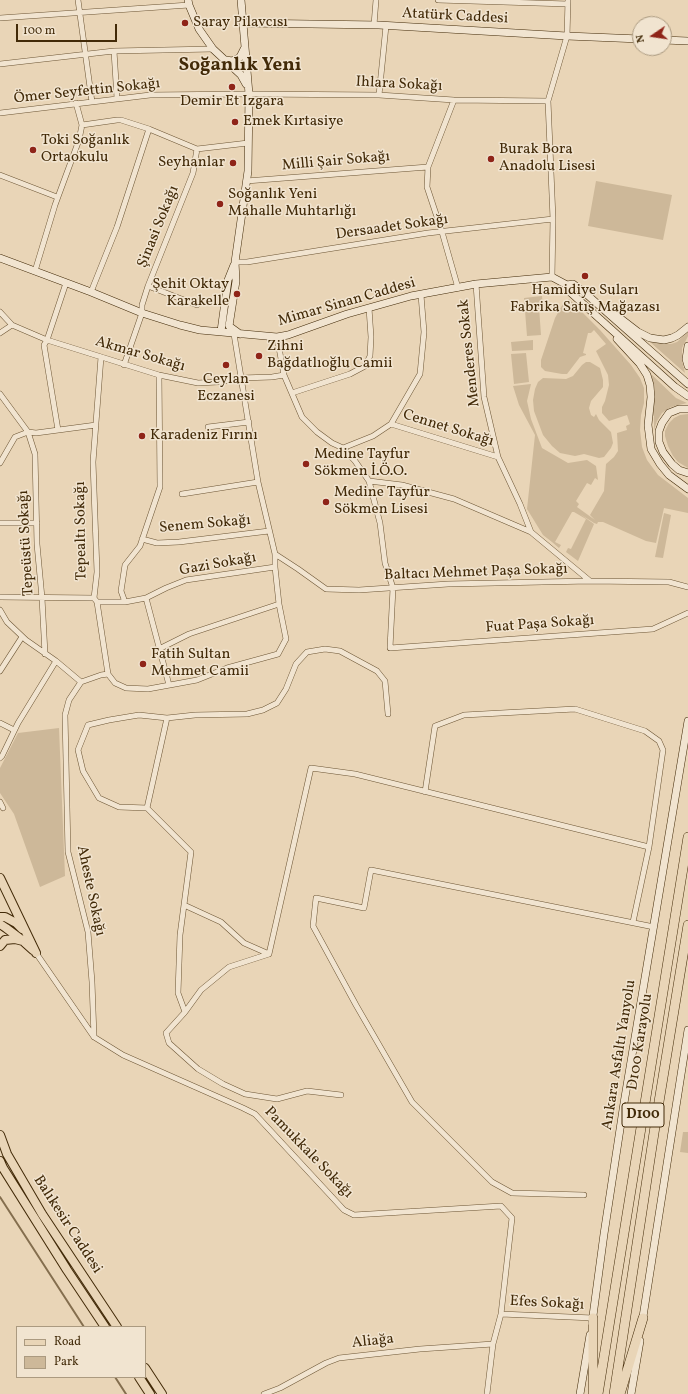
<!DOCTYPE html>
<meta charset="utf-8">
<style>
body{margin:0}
#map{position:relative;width:688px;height:1394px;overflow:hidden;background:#e9d5b7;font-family:Vollkorn,serif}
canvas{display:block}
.legend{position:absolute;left:16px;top:1326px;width:130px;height:52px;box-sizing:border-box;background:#f1e4d0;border:1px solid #ab9a80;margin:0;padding:5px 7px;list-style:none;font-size:12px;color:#422a08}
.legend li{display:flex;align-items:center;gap:8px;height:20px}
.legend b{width:20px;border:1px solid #ab9a80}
.north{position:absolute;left:632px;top:16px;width:40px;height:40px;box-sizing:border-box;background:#f1e4d0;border:1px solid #ab9a80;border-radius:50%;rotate:257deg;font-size:11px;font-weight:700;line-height:16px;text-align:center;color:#422a08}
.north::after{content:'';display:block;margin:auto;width:14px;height:18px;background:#8f2418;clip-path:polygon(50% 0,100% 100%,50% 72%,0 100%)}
.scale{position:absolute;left:16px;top:24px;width:101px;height:18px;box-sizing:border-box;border:2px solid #422a08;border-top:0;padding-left:5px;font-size:12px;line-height:14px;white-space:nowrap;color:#422a08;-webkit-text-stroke:3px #f1e4d0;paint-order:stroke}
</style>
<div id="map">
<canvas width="688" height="1394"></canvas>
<ul class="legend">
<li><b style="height:5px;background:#e9d5b7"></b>Road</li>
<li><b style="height:11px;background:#cdb899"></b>Park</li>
</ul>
<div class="north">N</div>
<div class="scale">100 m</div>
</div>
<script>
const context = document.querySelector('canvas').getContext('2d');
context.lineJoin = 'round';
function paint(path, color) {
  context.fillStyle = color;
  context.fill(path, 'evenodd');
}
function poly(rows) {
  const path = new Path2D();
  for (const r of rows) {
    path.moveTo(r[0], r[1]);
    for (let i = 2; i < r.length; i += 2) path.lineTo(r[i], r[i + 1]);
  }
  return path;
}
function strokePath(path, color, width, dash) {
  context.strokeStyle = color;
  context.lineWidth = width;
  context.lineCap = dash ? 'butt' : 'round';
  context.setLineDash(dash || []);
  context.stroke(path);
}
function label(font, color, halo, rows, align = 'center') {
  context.font = font + ' Vollkorn,serif';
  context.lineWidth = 3;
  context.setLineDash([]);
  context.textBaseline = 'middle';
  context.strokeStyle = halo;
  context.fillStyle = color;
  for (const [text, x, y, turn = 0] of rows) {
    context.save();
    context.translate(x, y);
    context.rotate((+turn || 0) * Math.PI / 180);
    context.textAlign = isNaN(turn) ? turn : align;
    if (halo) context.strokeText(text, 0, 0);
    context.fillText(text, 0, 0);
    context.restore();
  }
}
const green = poly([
 [596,181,672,195,663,240,588,226],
 [542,296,543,306,532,307,539,307,541,335,527,336,524,298],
 [569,299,597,327,596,328,597,327,600,330,631,365,640,378,644,388,644,403,641,415,640,430,642,447,647,460,658,475,688,498,688,513,664,508,656,543,646,541,603,522,598,522,597,524,594,523,580,514,594,524,578,561,566,552,568,548,571,549,586,519,574,512,572,512,555,542,561,545,559,548,552,542,555,538,552,542,543,535,527,509,535,435,519,405,513,386,531,384,527,401,531,419,542,448,568,463,587,460,596,466,598,480,595,478,591,485,587,483,576,501,579,504,577,507,595,520,590,515,604,491,606,464,614,457,618,451,617,433,627,430,626,426,630,424,627,415,609,421,602,413,602,407,605,401,609,385,608,375,596,351,606,344,594,330,591,333,588,333,583,353,586,354,586,355,580,357,567,374,562,374,545,371,541,367,541,360,555,318,564,302],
 [688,332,688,336,682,348,682,360,685,373,650,342,671,344,677,342],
 [533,340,533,350,512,351,511,342],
 [526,353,529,382,514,384,511,354],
 [586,362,590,362,600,368,603,380,603,387,591,401,589,408,591,415,594,417,596,414,599,420,611,432,613,443,611,448,604,457,599,458,584,454,575,456,560,453,552,446,543,435,534,411,533,400,535,389,538,382,543,378,566,379,573,376,582,365],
 [651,374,676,398,687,403,671,407,662,413,657,421,654,430,654,416,652,415,655,390],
 [688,414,688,468,678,462,673,456,668,446,665,436,665,431,669,423,674,418,680,415],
 [664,513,671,515,663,558,655,557],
 [59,728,65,876,40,887,14,814,0,793,0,768,18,733],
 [683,1132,688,1132,688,1153,680,1152]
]);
const stream = poly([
 [0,1197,84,1327],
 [115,1377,126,1394]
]);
const street = poly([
 [78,0,92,102],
 [438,0,568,4],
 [0,18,189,5],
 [374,25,376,0],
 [114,51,117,98],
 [0,64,114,51,213,49],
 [379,95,386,26],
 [454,100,428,167,427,187,442,232,458,288],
 [76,103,82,125],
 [0,113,150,95,249,94,379,95,454,100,548,101],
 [0,175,57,197],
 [246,181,428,167],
 [235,262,247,262,428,233,553,219],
 [35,271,55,205,79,140,82,125,117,120,121,120,149,129,197,149,248,143],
 [552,277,553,219,548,101,567,36,568,0],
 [476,284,484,397,498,457,520,504,531,532],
 [148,286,197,305],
 [91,292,117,227,149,129],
 [0,312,12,325,47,340,159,375,198,383,218,382,241,378,272,377,284,375],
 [0,333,12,325],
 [277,337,284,375,302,417,317,432,332,443,343,448,355,461,369,481,380,523,385,563,393,588,390,648,653,629,688,613],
 [124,365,142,313,142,305,148,286,193,173,197,149],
 [292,393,350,374,365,366,370,356,371,337,369,308],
 [0,394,28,432,35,454,37,544,42,598,45,654],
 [391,424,498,457],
 [208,427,249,422],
 [58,430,44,345,47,340,66,283],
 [343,448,373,436,391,424,420,374,424,332,421,295],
 [0,463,15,437,28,432,36,433,96,425],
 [369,481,402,485,454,499,531,532,590,581],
 [182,494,258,482],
 [0,523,37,523],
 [142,539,157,543,179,542,269,531],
 [275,554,298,569,326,589,359,590,448,584,590,581,669,582,688,587],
 [0,597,94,598],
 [146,598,169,685],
 [97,602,125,602,146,598,166,588,186,580,275,567],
 [125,602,121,591,125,565,140,546,160,487,159,375],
 [0,610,7,622,26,640,56,661,81,682],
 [159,649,189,634,279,604],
 [0,671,22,637],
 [108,674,115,683,126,688,148,689,197,680,227,668,278,654,286,639,279,604,275,567,275,554,258,482,234,334],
 [81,682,69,700,65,715,68,852,88,932,92,982,94,1037],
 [81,682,101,675,108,674,97,602,94,598,97,572,93,462,101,357],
 [0,723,14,730],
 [0,758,2,756,18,723,56,661],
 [425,792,435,726,464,715,575,709,645,731,659,741,663,750,649,847],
 [0,802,3,808],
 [147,808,167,718],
 [184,905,221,922,244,943,269,954,229,967,201,990,185,1012,166,1033,169,1043,198,1069,223,1084,245,1094,277,1099,307,1091,341,1095],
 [36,953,94,1037,123,1055,243,1108,255,1114,344,1210,354,1215,501,1206,512,1218,501,1314,493,1344,487,1394],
 [269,954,311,768,355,774,649,847,633,922],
 [185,1012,178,993,180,935,191,852,147,808,119,807,99,798,83,771,78,750,88,725,109,720,139,715,167,718,195,715,247,714,263,710,277,703,286,689,296,664,307,652,325,649,340,651,377,671,385,681,388,714],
 [584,1195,512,1193,492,1182,412,1102,356,1005,313,926,316,898,364,908,371,870,654,927],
 [501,1314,593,1318],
 [264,1394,280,1388,326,1363,339,1358,420,1349,493,1344]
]);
const secondary = poly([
 [188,0,189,5,199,29,213,49,241,75,246,84],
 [243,23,379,25,567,36,640,39],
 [664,40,688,41],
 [226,60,232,61,237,59,240,57,244,49],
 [0,258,91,292,142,313,180,325,200,330,277,337,288,335,347,314,411,296,476,284,552,277,567,285,570,292,675,387,688,396],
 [567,285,573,284,584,292,688,384],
 [612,312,638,332,650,338,664,340,672,338,678,335,688,327],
 [221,331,228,280,234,265],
 [240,334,229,326,236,281,235,262,248,171,249,94,241,0],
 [617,339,640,364,647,375,650,385,651,397,648,425,651,449,660,464,669,475,688,489],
 [688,346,686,359,688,366],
 [688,409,679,409,669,413,662,423,659,431,659,442,663,452,672,464,679,470,688,473],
 [592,1323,604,1234,624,1103,688,721],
 [642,1323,688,1030],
 [580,1394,590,1335],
 [631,1394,640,1341]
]);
const primary = poly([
 [0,878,36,953],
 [0,917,5,917,16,923,22,929],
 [0,924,6,928,22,940],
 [0,946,5,940,15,939,23,941,33,950],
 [0,1135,7,1154,42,1214,117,1327],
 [0,1161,3,1168,67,1270,105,1327],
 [145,1368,162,1394],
 [139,1377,150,1394]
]);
const highway = poly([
 [593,1394,593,1318],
 [598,1394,688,837],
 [614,1394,656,1120,688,925],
 [620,1394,643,1318]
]);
const markers = [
 [185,23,4,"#8f2418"],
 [232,87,4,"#8f2418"],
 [235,122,4,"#8f2418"],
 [33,150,4,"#8f2418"],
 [491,159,4,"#8f2418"],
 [233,163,4,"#8f2418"],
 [220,204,4,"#8f2418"],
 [585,276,4,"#8f2418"],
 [237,294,4,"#8f2418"],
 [259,356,4,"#8f2418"],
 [226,365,4,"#8f2418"],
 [142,436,4,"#8f2418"],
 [306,464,4,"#8f2418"],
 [326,502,4,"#8f2418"],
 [143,664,4,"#8f2418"]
];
const shields = [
 [643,1115,42]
];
const shieldNames = [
 ["D100",643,1115]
];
const streetNames = [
 ["Atatürk Caddesi",455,17,3],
 ["Ihlara Sokağı",399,85,3],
 ["Ömer Seyfettin Sokağı",87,92,-6],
 ["Milli Şair Sokağı",336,162,-5],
 ["Şinasi Sokağı",159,227,-68],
 ["Dersaadet Sokağı",392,228,-8],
 ["Mimar Sinan Caddesi",347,303,-16],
 ["Menderes Sokak",470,353,-96],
 ["Akmar Sokağı",140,355,16],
 ["Cennet Sokağı",448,429,17],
 ["Senem Sokağı",205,525,-5],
 ["Tepealtı Sokağı",82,531,-91],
 ["Tepeüstü Sokağı",27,543,-93],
 ["Gazi Sokağı",218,565,-10],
 ["Baltacı Mehmet Paşa Sokağı",476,573,-2],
 ["Fuat Paşa Sokağı",540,625,-4],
 ["Aheste Sokağı",90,891,78],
 ["D100 Karayolu",641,1042,-81],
 ["Ankara Asfaltı Yanyolu",620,1055,-81],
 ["Pamukkale Sokağı",308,1153,46],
 ["Balıkesir Caddesi",67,1225,57],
 ["Efes Sokağı",547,1304,3],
 ["Aliağa",373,1342,-6]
];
const poiNames = [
 ["Saray Pilavcısı",193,23],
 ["Demir Et Izgara",232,102,"center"],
 ["Emek Kırtasiye",243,122],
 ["Toki Soğanlık",41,141],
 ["Ortaokulu",41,158],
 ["Burak Bora",499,150],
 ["Anadolu Lisesi",499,167],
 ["Seyhanlar",225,163,"right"],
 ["Soğanlık Yeni",228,195],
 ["Mahalle Muhtarlığı",228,212],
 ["Şehit Oktay",229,285,"right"],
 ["Karakelle",229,302,"right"],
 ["Hamidiye Suları",585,291,"center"],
 ["Fabrika Satış Mağazası",585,308,"center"],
 ["Zihni",267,347],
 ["Bağdatlıoğlu Camii",267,364],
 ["Ceylan",226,380,"center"],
 ["Eczanesi",226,397,"center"],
 ["Karadeniz Fırını",150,436],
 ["Medine Tayfur",314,455],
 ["Sökmen İ.Ö.O.",314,472],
 ["Medine Tayfur",334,493],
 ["Sökmen Lisesi",334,510],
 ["Fatih Sultan",151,655],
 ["Mehmet Camii",151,672]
];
const districtNames = [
 ["Soğanlık Yeni",240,67]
];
paint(green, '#cdb899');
strokePath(stream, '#846e4e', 2);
strokePath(street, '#6c5534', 6);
strokePath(secondary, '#422a08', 8);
strokePath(primary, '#422a08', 10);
strokePath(highway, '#422a08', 10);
strokePath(street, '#f1e4d0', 5);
strokePath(secondary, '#f1e4d0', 7);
strokePath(primary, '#e9d5b7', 8);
strokePath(highway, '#e9d5b7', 9);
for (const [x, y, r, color] of markers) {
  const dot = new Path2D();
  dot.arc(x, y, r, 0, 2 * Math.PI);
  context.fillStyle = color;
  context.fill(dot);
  strokePath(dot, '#f1e4d0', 1.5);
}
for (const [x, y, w] of shields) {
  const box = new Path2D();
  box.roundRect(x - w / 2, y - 12, w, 24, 3);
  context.fillStyle = '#f1e4d0';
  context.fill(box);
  strokePath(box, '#422a08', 1);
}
label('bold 14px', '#422a08', null, shieldNames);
label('15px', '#422a08', '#f1e4d0', streetNames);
label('15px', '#422a08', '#f1e4d0', poiNames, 'left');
label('bold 19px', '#422a08', '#f1e4d0', districtNames);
</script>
